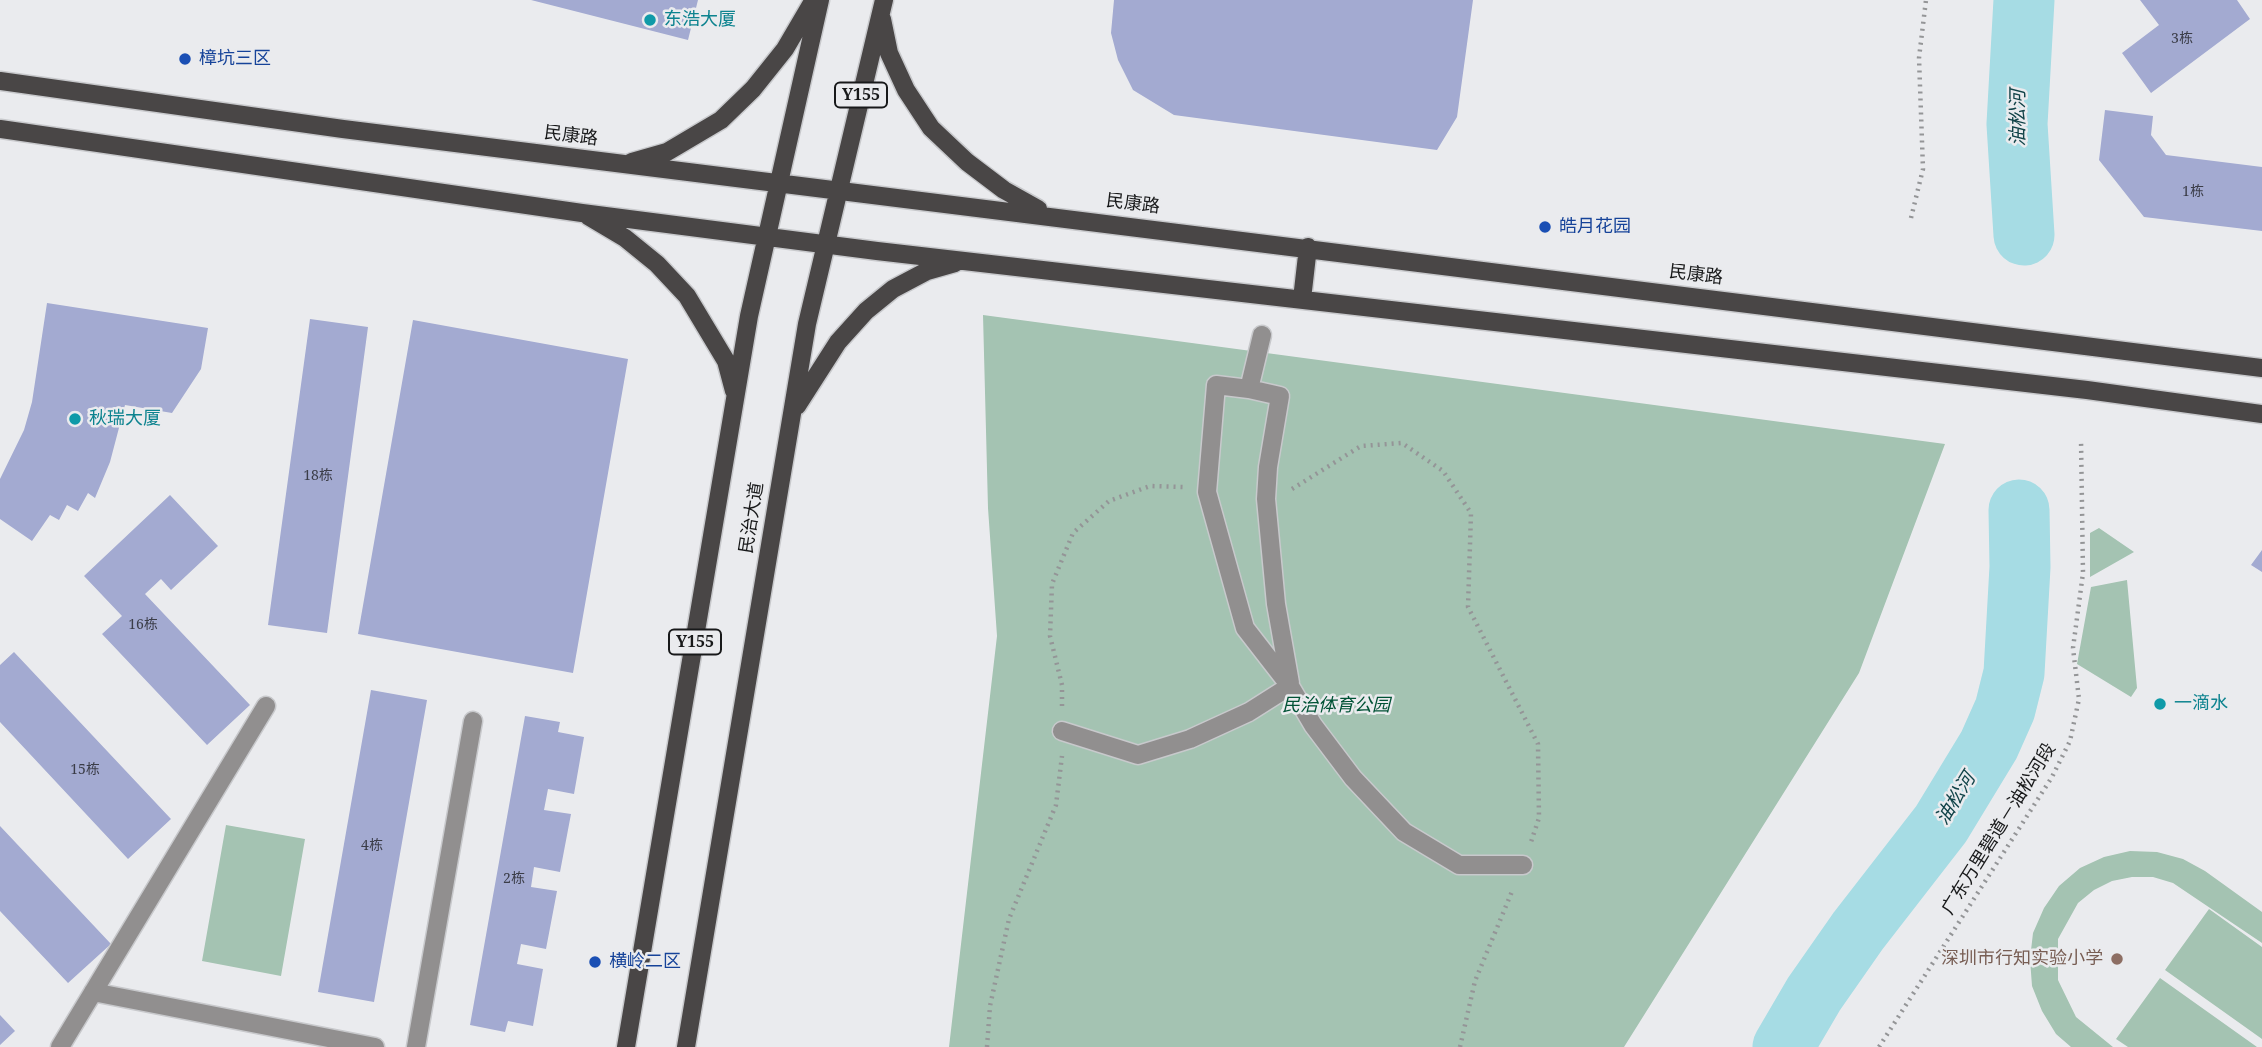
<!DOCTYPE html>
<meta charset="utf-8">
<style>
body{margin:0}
canvas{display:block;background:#eaebee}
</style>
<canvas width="2262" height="1047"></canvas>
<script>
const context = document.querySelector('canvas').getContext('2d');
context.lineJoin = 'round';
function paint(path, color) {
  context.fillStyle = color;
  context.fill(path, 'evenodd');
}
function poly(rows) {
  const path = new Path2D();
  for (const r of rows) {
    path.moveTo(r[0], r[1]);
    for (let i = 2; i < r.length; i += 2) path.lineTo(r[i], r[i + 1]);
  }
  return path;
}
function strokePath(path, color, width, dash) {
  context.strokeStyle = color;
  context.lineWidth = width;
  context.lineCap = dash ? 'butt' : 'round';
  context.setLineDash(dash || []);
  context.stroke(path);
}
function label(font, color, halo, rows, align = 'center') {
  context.font = font + ' "Noto Serif","Noto Sans SC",serif';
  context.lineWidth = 5;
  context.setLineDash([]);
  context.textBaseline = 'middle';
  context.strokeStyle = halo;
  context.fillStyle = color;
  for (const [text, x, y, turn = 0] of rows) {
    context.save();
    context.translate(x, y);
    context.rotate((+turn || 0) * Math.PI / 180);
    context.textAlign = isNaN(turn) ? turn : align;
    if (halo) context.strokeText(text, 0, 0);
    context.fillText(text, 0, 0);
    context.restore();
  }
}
const green = poly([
 [983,315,1945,444,1859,673,1624,1047,949,1047,997,636,988,508],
 [2099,528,2134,552,2090,577,2090,533],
 [2127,580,2137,688,2131,697,2077,664,2091,587],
 [226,825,305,839,281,976,202,961],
 [2130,851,2157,852,2183,859,2205,871,2262,912,2262,943,2173,883,2153,877,2132,877,2112,881,2094,890,2078,903,2058,939,2058,980,2076,1017,2113,1047,2071,1047,2056,1034,2042,1011,2032,986,2030,959,2033,933,2044,908,2059,886,2080,868,2104,857],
 [2209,909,2262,947,2262,1039,2165,970],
 [2160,978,2257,1047,2128,1047,2116,1039]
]);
const river = poly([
 [2024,235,2017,124,2024,0],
 [1783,1047,1814,994,1858,931,1941,824,1989,745,2005,709,2014,673,2020,567,2019,510]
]);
const building = poly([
 [531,0,698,0,688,40],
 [1114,0,1473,0,1457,117,1437,150,1174,115,1133,90,1118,60,1111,33],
 [2140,0,2237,0,2250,19,2151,93,2122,53,2159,25],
 [2105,110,2153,116,2151,135,2166,155,2262,167,2262,231,2144,217,2099,160],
 [47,303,208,328,201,369,172,413,125,405,110,462,95,498,88,493,78,511,67,505,59,520,50,515,32,541,0,519,0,479,24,430,32,402],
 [310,319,368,327,327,633,268,625],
 [413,320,628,359,573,673,358,634],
 [170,495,218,546,171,590,161,579,145,594,250,705,207,745,102,634,122,616,84,576],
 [2262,550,2262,572,2251,565],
 [14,652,171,819,128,859,0,722,0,665],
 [371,690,427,700,374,1002,318,992],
 [525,716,560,722,558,732,584,737,574,794,548,789,544,810,571,814,560,872,534,867,531,887,557,891,546,949,521,944,517,964,543,969,533,1026,508,1021,505,1032,470,1025],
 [0,826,111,944,68,983,0,911],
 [0,1015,15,1031,0,1045]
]);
const path = poly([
 [1911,218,1923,169,1919,58,1926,0],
 [1292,489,1361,446,1402,443,1443,471,1471,513,1468,607,1538,744,1539,818,1531,842],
 [1062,706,1062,685,1050,636,1052,584,1073,533,1109,501,1150,486,1183,487],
 [987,1047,990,1006,1009,919,1056,805,1062,756],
 [1460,1047,1475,981,1513,889],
 [1879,1047,2052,777,2070,741,2079,699,2073,648,2083,573,2081,439]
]);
const service = poly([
 [93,992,375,1047],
 [60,1047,266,706],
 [416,1047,473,721]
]);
const pedestrian = poly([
 [1262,335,1249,389,1280,396,1268,467,1266,499,1276,604,1290,683],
 [1249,389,1216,385,1207,492,1245,628,1290,686,1313,725,1353,778,1404,832,1459,865,1523,865],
 [1062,731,1138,755,1190,739,1249,712,1290,686]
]);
const primary = poly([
 [882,19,889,53,906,90,931,128,967,162,1004,190,1038,209],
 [0,81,343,129,2262,368],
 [0,129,582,213,877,251,2087,390,2262,414],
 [632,162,667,152,721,120,753,89,785,49,812,3],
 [588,216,625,238,657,264,687,296,726,361,734,391],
 [1302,299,1308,247],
 [797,406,838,342,866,311,893,289,927,271,955,263],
 [626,1047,749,316,820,0],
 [686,1047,807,324,884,0]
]);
const markers = [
 [650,20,7,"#0f9aa8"],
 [185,59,7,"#1a4fb4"],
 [1545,227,7,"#1a4fb4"],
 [75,419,7,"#0f9aa8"],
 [2160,704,7,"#0f9aa8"],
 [2117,959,7,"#8d6e63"],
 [595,962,7,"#1a4fb4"]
];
const numberNames = [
 ["3栋",2182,39],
 ["1栋",2193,192],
 ["18栋",318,476],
 ["16栋",143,625],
 ["15栋",85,770],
 ["4栋",372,846],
 ["2栋",514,879]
];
const shields = [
 [861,95,52],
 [695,642,52]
];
const shieldNames = [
 ["Y155",861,95],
 ["Y155",695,642]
];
const cultureNames = [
 ["东浩大厦",664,20],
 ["秋瑞大厦",89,419],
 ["一滴水",2174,704]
];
const transitNames = [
 ["樟坑三区",199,59],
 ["皓月花园",1559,227],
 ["横岭二区",609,962]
];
const streetNames = [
 ["民康路",571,136,7],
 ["民康路",1133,204,7],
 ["民康路",1696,275,7],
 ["民治大道",752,518,-81],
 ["广东万里碧道－油松河段",1999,829,-58]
];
const parkNames = [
 ["民治体育公园",1336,706]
];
const educationNames = [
 ["深圳市行知实验小学",2103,959]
];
const waterNames = [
 ["油松河",2019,118,-90],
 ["油松河",1956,799,-58]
];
paint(green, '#a4c3b2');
strokePath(river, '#a6dce4', 61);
paint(building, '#a3aad1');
strokePath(service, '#c8c9cc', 21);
strokePath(pedestrian, '#c8c9cc', 21);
strokePath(primary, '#c8c9cc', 21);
strokePath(path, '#949597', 4.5, [2, 5]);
strokePath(service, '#918f8f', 18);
strokePath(pedestrian, '#918f8f', 18);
strokePath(primary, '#494646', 18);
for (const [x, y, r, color] of markers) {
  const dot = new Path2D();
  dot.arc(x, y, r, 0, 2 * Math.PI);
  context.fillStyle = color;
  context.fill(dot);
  strokePath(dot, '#eaebee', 2.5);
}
label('14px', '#3b3d48', null, numberNames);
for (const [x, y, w] of shields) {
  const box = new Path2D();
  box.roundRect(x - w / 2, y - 12.5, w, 25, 5);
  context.fillStyle = '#eaebee';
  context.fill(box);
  strokePath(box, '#18191a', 2);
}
label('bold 16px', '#18191a', null, shieldNames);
label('18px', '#0d838f', '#eaebee', cultureNames, 'left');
label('18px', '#164399', '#eaebee', transitNames, 'left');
label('18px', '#18191a', '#eaebee', streetNames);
label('italic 18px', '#005235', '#eaebee', parkNames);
label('18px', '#785e54', '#eaebee', educationNames, 'right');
label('italic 19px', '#114348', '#eaebee', waterNames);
</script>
